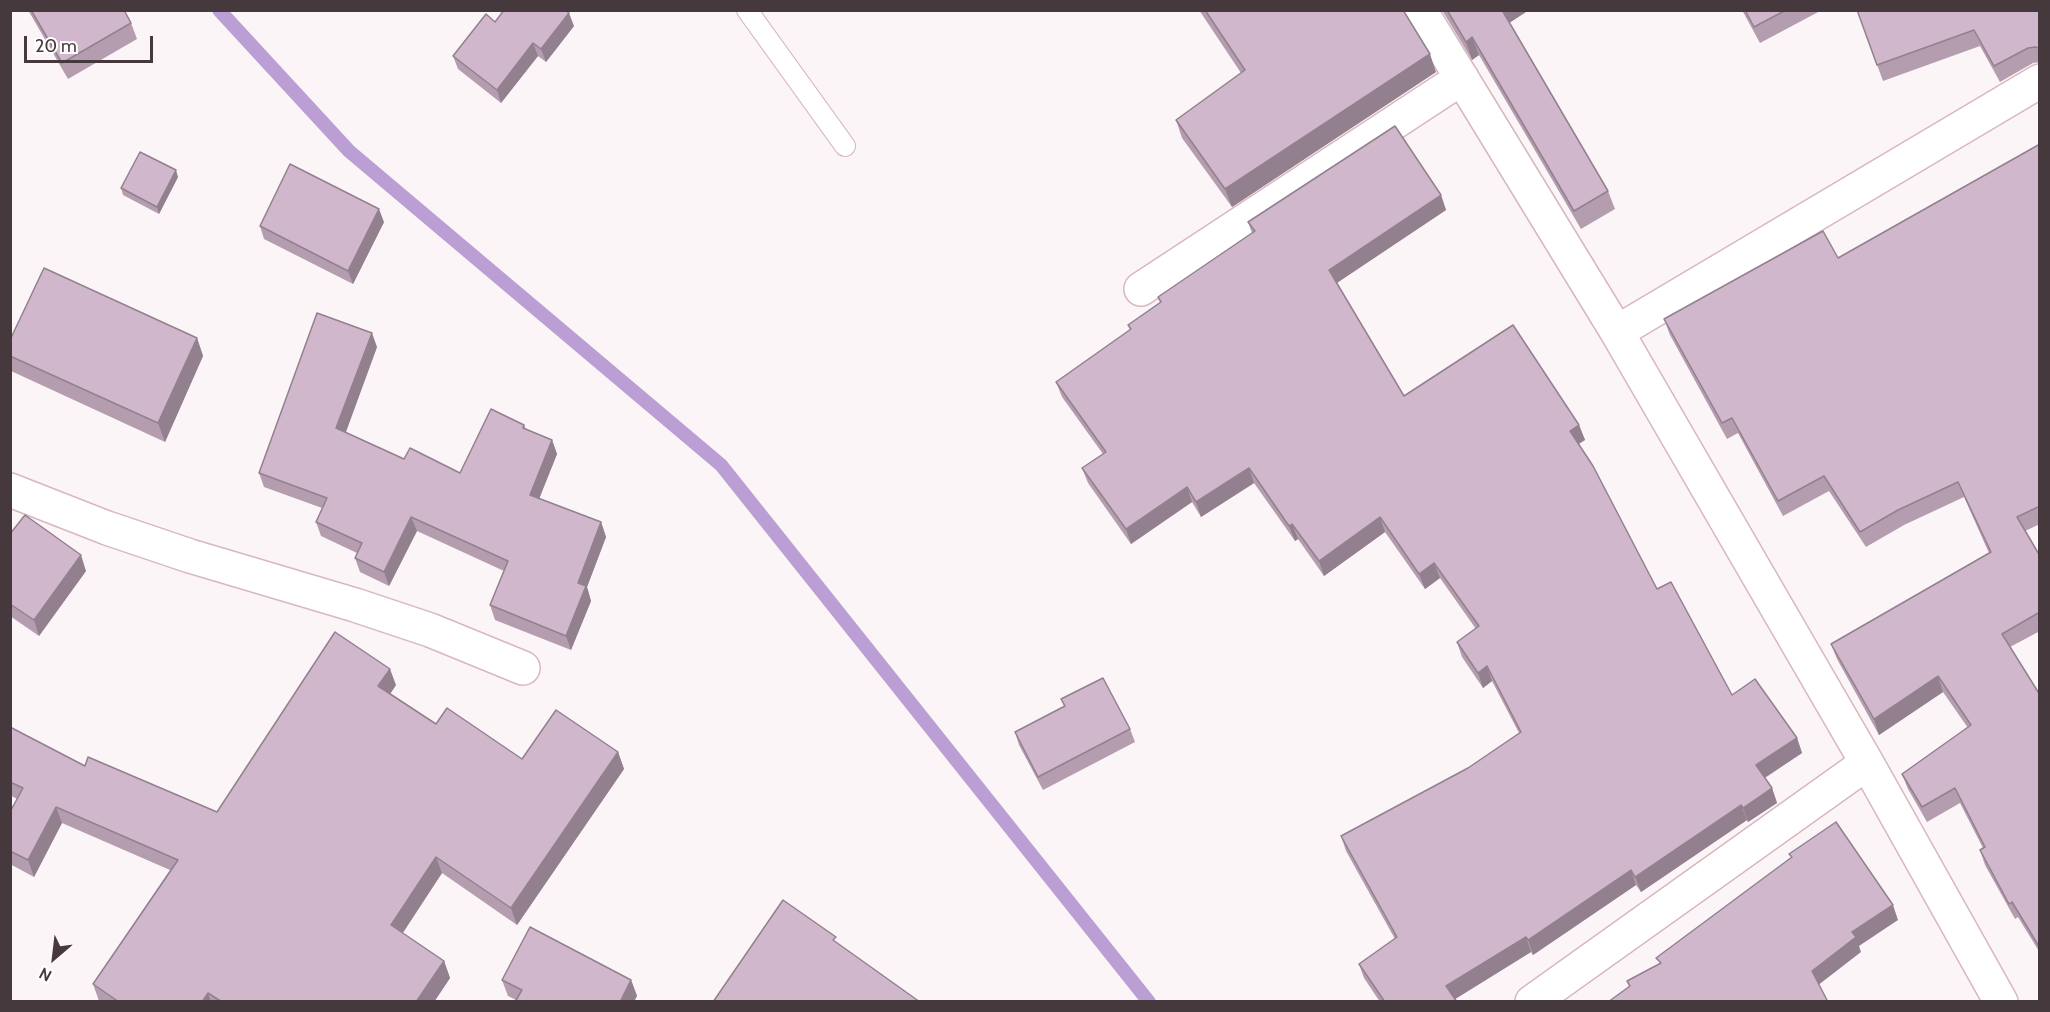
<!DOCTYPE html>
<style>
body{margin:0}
#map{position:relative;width:2050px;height:1012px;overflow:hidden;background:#fcf5f7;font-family:Cabin,sans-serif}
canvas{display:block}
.frame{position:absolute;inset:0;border:12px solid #46393d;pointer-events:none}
.north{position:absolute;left:24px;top:928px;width:60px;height:60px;-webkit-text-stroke:4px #fff;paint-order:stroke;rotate:208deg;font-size:16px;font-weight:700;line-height:24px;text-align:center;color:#46393d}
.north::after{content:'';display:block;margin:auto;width:21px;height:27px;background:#46393d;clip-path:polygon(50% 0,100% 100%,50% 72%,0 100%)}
.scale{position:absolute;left:24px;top:36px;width:129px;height:27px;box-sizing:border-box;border:3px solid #46393d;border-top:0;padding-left:8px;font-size:18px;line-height:21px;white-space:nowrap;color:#46393d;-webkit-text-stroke:4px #fff;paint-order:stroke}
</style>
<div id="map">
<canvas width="2050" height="1012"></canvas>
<div class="frame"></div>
<div class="north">N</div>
<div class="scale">20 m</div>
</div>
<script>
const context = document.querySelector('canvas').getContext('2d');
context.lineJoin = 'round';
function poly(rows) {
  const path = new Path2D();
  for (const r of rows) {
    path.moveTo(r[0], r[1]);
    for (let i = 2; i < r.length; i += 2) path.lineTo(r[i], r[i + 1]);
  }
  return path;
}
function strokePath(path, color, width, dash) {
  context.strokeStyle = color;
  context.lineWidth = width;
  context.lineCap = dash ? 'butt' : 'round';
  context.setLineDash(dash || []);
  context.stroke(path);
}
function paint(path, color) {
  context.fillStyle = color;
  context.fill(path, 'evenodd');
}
const stream = poly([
 [219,10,349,151,721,465,1149,1002]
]);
const lane = poly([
 [747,10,845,146]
]);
const street = poly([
 [1420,10,1617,332,1867,763,2001,1002],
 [1141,289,1462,78],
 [1617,332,2040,81],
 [10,490,107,528,190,556,355,605,430,630,523,668],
 [1532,1002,1867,763]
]);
const wall = poly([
 [28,10,124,10,131,23,137,39,68,79],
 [1199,10,1403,10,1436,72,1232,207,1182,138,1176,120,1241,73],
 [1442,10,1529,10,1509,23,1608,191,1615,209,1581,229,1479,55,1472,60],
 [1742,10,1822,10,1760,43],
 [1857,10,2040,10,2040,62,2033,63,2000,82,1980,46,1883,81],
 [495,22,574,26,546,62,538,56,501,103,458,69,453,56],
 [2040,144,2040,524,2025,531,2040,556,2040,631,2010,647,2040,695,2040,953,2018,917,2015,919,1985,865,1980,850,1983,848,1960,803,1927,822,1908,789,1902,774,1968,728,1943,692,1879,735,1837,659,1831,644,1989,553,1964,497,1904,525,1866,547,1829,491,1783,516,1738,433,1727,439,1670,335,1664,319,1838,258],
 [178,177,159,214,123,195,121,188],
 [1441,195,1446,210,1336,283,1404,396,1579,425,1585,440,1579,444,1657,589,1732,695,1797,738,1802,753,1765,778,1772,788,1777,803,1748,822,1747,820,1641,892,1636,885,1533,955,1531,952,1455,999,1457,1002,1380,1002,1364,978,1359,964,1395,939,1346,851,1341,836,1468,768,1519,733,1492,681,1483,688,1462,657,1457,642,1476,629,1440,578,1425,589,1385,532,1324,576,1298,539,1295,541,1254,483,1201,517,1192,502,1131,544,1088,483,1082,468,1103,454,1062,397,1056,382,1130,330,1128,325,1160,302,1158,297,1252,233,1248,222],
 [384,222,353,284,264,239,260,226],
 [197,338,203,356,165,442,11,371,10,370,10,340],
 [377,347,345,433,404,459,460,473,524,425,526,429,552,440,557,454,539,499,601,522,606,537,587,587,591,601,571,650,495,620,490,605,504,571,417,531,389,586,360,572,355,558,357,553,321,536,316,522,322,508,264,487,259,473],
 [10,534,86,571,39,636,10,616],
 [396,685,390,694,436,724,522,759,618,752,624,769,517,925,442,873,402,933,444,961,450,978,434,1002,100,1002,99,1001,93,984,170,870,62,823,34,877,10,864,10,812,17,799,10,795,10,727,85,766,217,812],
 [1061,699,1130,729,1135,742,1043,790,1019,745,1015,732,1064,706],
 [502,980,631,980,637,996,516,1000,508,996]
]);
const shadedWall = poly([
 [1501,10,1529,10,1506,25],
 [569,13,574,26,546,62,541,49],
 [1472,37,1479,55,1472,60,1466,42],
 [533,43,538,56,501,103,497,90],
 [1430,54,1436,72,1232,207,1225,189],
 [176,170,178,177,159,214,157,207],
 [1441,195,1446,210,1334,285,1329,270],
 [379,209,384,222,353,284,348,271],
 [372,333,377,347,342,443,336,428],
 [197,338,203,356,165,442,158,423],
 [1579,425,1585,440,1576,445,1570,431],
 [552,440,557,454,535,509,530,495],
 [1249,468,1254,483,1201,517,1196,502],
 [1187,487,1192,502,1131,544,1126,529],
 [411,517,417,531,389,586,384,572],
 [1380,517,1385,532,1324,576,1319,561],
 [601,522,606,537,587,587,591,601,571,650,566,636,578,583],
 [1292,524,1298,539,1295,541,1289,526],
 [81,555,86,571,39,636,34,620],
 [1434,563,1440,578,1425,589,1419,574],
 [1487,666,1492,681,1483,688,1478,673],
 [390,669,396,685,384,703,378,686],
 [1938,676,1943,692,1879,735,1874,719],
 [1797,738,1802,753,1761,780,1756,765],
 [618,752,624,769,517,925,511,908],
 [1772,788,1777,803,1748,822,1743,808],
 [1741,805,1747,820,1641,892,1635,877],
 [56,807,62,823,34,877,28,860],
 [436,857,442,873,397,942,391,925],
 [1631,870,1636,885,1533,955,1528,940],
 [1893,905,1898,920,1859,946,1861,952,1817,986,1812,971,1852,932],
 [1526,937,1531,952,1452,1001,1446,986],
 [444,961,450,978,434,1002,416,1002],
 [631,980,637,996,634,1002,620,1002],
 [208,993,211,1002,202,1002]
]);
const building = poly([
 [31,10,124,10,131,23,62,63,31,10],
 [504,10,565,10,569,13,541,49,533,43,497,90,453,56,486,14,495,22,504,10],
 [1205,10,1403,10,1430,54,1225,189,1176,120,1245,70,1205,10],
 [1447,10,1502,10,1608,191,1574,211,1472,37,1466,42,1447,10],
 [1745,10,1786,10,1754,27,1745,10],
 [1857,10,2040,10,2040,48,2035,47,2028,48,1994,66,1974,30,1877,65,1857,10],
 [1395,126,1441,195,1329,270,1404,396,1513,325,1579,425,1570,431,1593,466,1657,589,1671,582,1732,695,1755,679,1797,738,1756,765,1772,788,1743,808,1741,805,1635,877,1631,870,1528,940,1526,937,1446,986,1457,1002,1385,1002,1359,964,1397,937,1341,836,1468,768,1521,732,1487,666,1478,673,1457,642,1479,626,1434,563,1419,574,1380,517,1319,561,1292,524,1289,526,1249,468,1196,502,1187,487,1126,529,1082,468,1106,452,1056,382,1131,329,1128,325,1161,302,1158,297,1255,231,1248,222,1395,126],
 [2040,144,2040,506,2017,517,2040,556,2040,612,2002,634,2040,695,2040,948,2012,902,2009,904,1980,850,1985,847,1955,788,1922,807,1902,774,1971,725,1938,676,1874,719,1831,644,1991,552,1958,482,1898,510,1860,532,1824,476,1778,501,1732,418,1722,423,1664,319,1823,231,1838,258,2040,144],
 [140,152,176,170,157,207,121,188,140,152],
 [290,164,379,209,348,271,260,226,290,164],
 [44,268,197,338,158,423,10,356,10,340,44,268],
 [317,313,372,333,336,428,404,459,410,448,460,473,491,409,524,425,523,428,552,440,530,495,601,522,578,583,586,586,566,636,490,605,508,561,411,517,384,572,355,558,362,543,316,522,327,498,259,473,317,313],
 [25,515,81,555,34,620,10,604,10,534,25,515],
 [335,632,390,669,378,686,436,724,447,708,522,759,556,710,618,752,511,908,436,857,391,925,444,961,416,1002,222,1002,208,993,202,1002,119,1002,93,984,178,860,56,807,28,860,10,851,10,812,23,788,10,782,10,727,85,766,88,757,217,812,335,632],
 [1103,678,1130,729,1038,777,1015,732,1065,706,1061,699,1103,678],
 [1836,822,1893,905,1852,932,1856,937,1812,971,1828,1002,1608,1002,1630,986,1627,981,1661,963,1656,958,1792,857,1789,854,1836,822],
 [783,900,836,937,833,940,920,1002,713,1002,783,900],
 [530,927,631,980,620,1002,515,1002,522,990,502,980,530,927]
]);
strokePath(stream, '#bb9fd4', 14);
strokePath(lane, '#d8b7c0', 22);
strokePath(street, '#d8b7c0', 36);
strokePath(lane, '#fff', 20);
strokePath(street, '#fff', 33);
paint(wall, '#b49daf');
paint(shadedWall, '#92808f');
paint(building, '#d1b7cc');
strokePath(building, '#92808f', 1.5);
</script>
